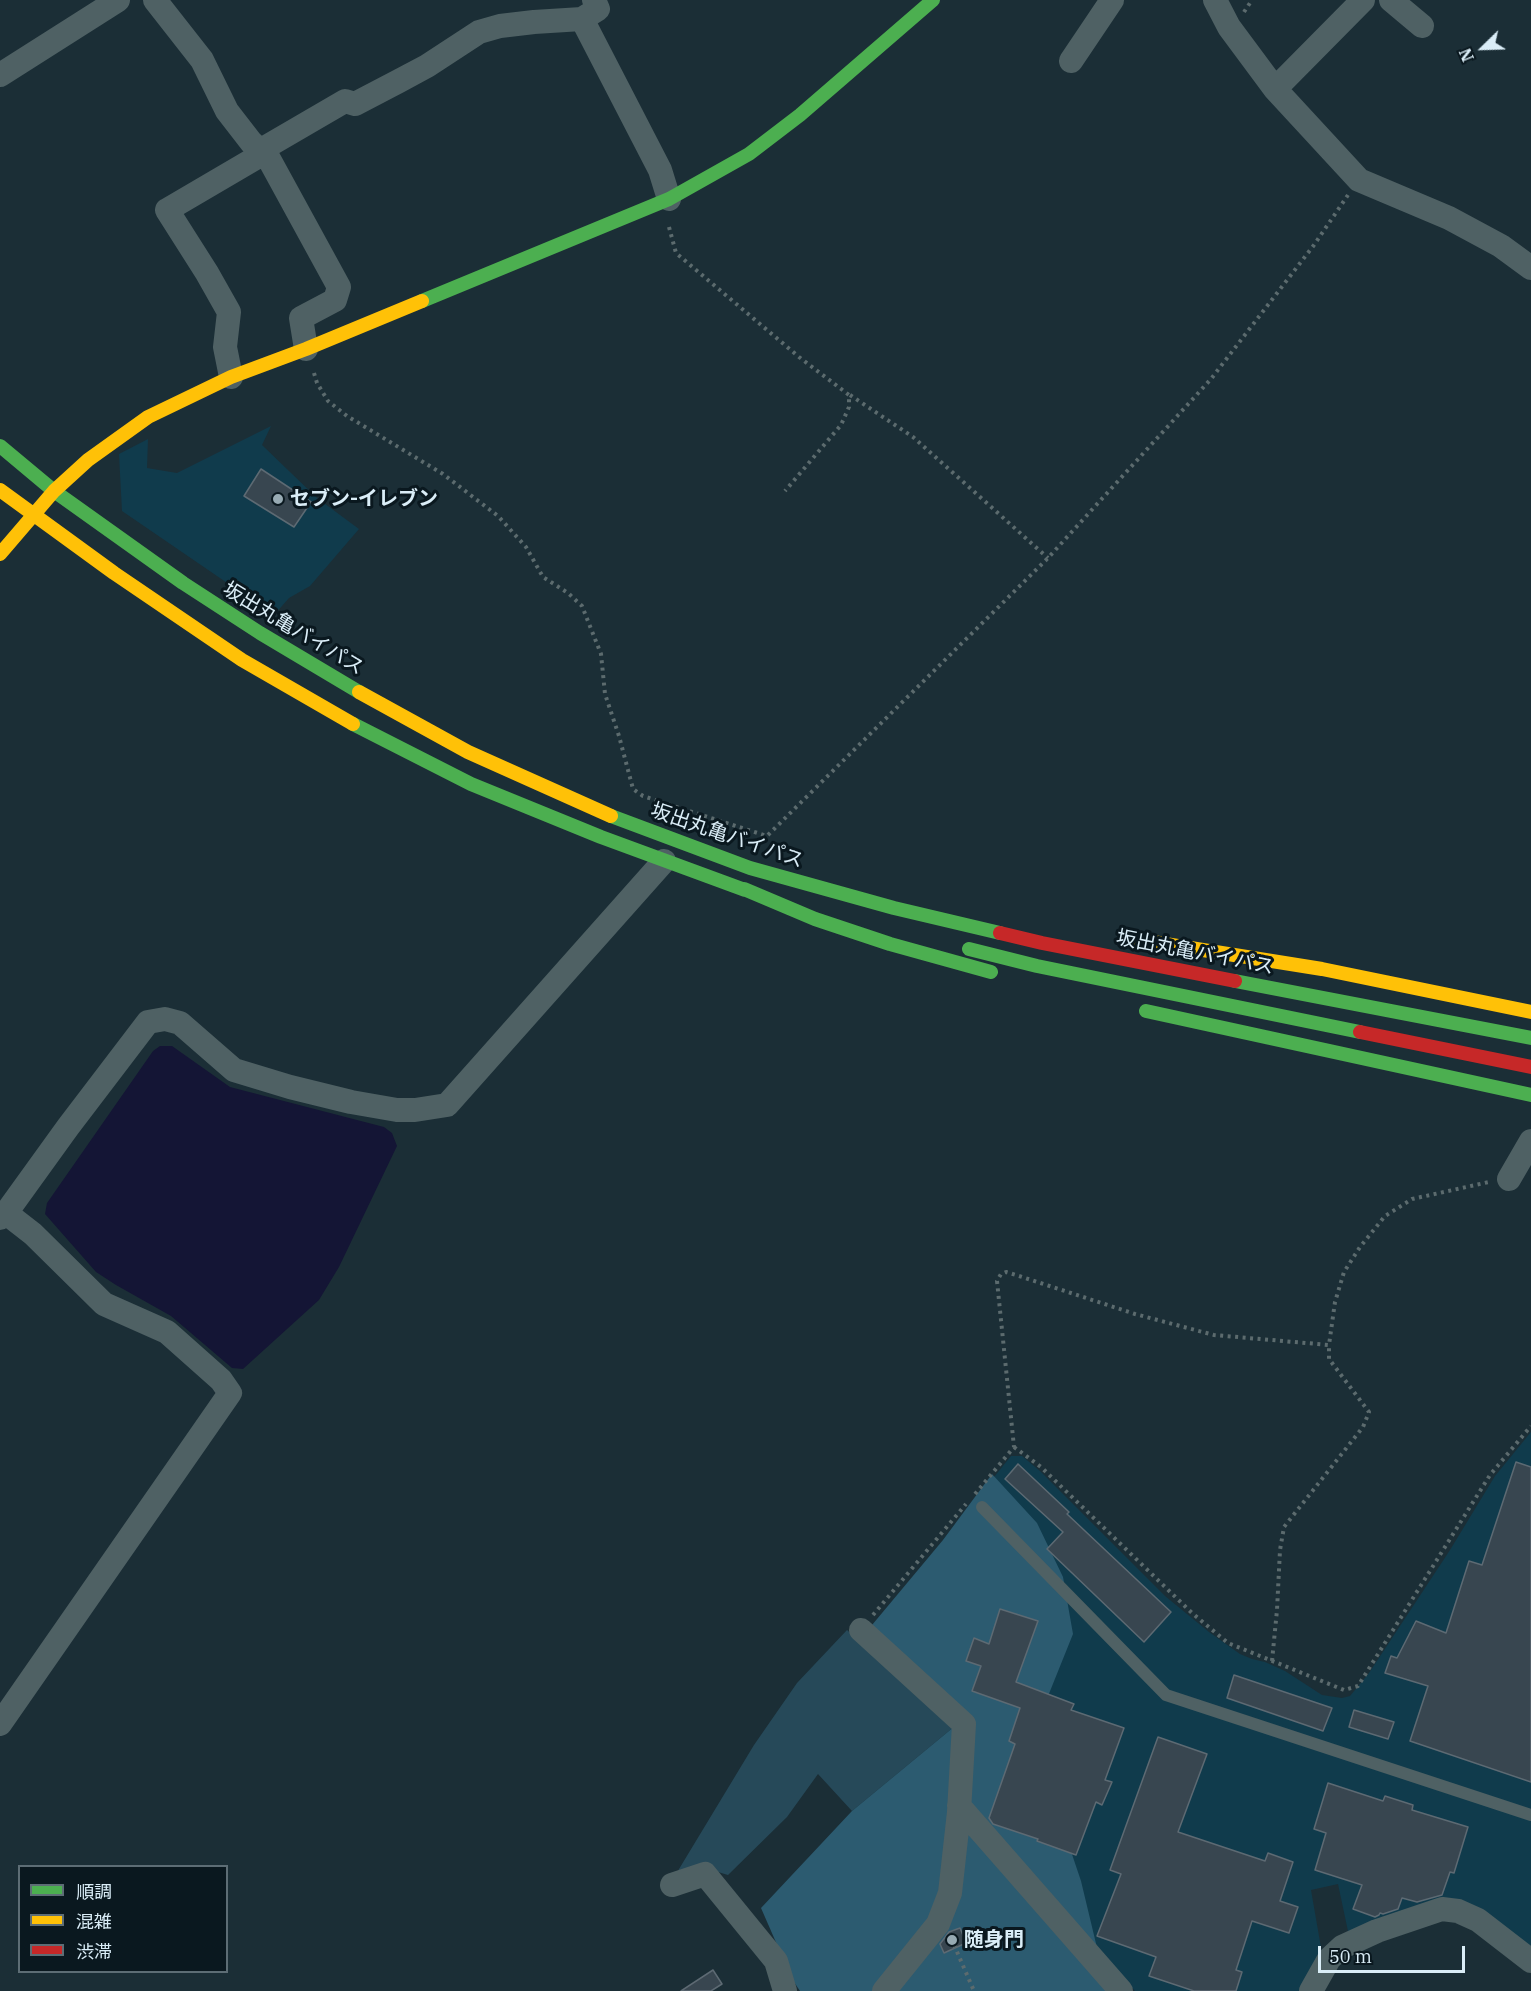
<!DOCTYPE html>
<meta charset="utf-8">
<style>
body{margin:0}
#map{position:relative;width:1531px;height:1991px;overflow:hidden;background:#1b2e36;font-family:"IBM Plex Serif","Noto Sans JP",serif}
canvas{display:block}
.legend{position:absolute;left:18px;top:1865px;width:210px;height:108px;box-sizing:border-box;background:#0a181f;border:2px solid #5d6d75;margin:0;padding:8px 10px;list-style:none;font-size:18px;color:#daedf7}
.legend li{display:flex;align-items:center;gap:12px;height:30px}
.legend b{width:30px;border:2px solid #5d6d75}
.north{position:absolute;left:1453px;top:18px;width:60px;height:60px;-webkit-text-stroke:4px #0a181f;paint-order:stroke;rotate:247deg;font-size:16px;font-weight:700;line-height:24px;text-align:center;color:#daedf7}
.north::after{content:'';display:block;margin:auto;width:21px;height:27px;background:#daedf7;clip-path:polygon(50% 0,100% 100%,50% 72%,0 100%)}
.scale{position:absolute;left:1318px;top:1946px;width:147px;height:27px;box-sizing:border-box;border:3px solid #daedf7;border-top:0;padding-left:8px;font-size:18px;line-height:21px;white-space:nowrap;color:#daedf7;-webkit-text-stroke:4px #0a181f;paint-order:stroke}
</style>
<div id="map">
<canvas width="1531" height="1991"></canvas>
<ul class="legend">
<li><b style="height:8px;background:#4caf50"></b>順調</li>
<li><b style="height:8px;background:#ffc107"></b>混雑</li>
<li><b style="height:8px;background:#c62828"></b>渋滞</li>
</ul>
<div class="north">N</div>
<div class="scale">50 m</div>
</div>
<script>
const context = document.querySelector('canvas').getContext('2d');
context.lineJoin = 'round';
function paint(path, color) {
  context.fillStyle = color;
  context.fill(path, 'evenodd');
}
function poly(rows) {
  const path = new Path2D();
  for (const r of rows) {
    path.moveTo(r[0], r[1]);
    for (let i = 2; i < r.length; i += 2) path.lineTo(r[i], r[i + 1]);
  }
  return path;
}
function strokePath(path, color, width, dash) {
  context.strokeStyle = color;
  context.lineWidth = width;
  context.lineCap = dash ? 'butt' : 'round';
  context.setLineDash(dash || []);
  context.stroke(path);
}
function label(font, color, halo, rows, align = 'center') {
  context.font = font + ' "IBM Plex Serif","Noto Sans JP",serif';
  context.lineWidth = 6;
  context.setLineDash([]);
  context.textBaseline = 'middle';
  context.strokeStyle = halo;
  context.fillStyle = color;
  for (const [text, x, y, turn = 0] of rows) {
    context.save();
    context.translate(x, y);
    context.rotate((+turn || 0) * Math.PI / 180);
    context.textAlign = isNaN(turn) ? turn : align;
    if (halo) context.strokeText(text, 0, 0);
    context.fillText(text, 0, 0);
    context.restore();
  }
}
const built = poly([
 [271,426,262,445,317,498,359,529,310,586,289,598,274,615,122,511,119,454,148,439,147,468,177,473],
 [1531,1432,1531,1954,1462,1904,1349,1936,1338,1884,1311,1890,1323,1959,1303,1991,1135,1991,966,1803,972,1719,943,1540,1011,1456,1022,1456,1040,1471,1165,1596,1209,1632,1240,1654,1252,1659,1265,1662,1285,1671,1322,1695,1342,1698,1350,1696,1369,1673,1450,1550,1495,1476]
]);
const green = poly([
 [847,1630,955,1726,852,1811,818,1774,787,1817,728,1875,705,1868,676,1874,754,1745,797,1683]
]);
const forest = poly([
 [992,1474,1037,1523,1063,1577,1073,1634,1036,1726,1049,1786,1081,1881,1105,1981,1112,1991,800,1991,792,1979,761,1908,852,1811,955,1726,872,1625,943,1540]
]);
const water = poly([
 [160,1046,172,1046,230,1087,384,1127,392,1133,397,1146,339,1267,319,1300,243,1369,232,1368,171,1316,116,1285,96,1272,45,1214,47,1203,153,1051]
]);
const building = poly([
 [261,469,311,502,294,527,244,496,261,469],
 [1516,1462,1531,1467,1531,1782,1410,1741,1428,1686,1385,1673,1391,1656,1397,1658,1416,1621,1446,1633,1469,1561,1482,1565,1516,1462],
 [1018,1464,1069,1512,1067,1514,1171,1612,1144,1642,1047,1549,1063,1532,1005,1479,1018,1464],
 [1000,1609,1038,1621,1016,1682,1074,1704,1071,1710,1124,1728,1105,1780,1112,1782,1102,1805,1096,1802,1076,1855,1037,1841,1038,1839,993,1824,989,1818,1015,1744,1009,1741,1020,1708,972,1691,981,1666,966,1661,974,1638,989,1644,1000,1609],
 [1234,1675,1332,1708,1323,1731,1227,1698,1234,1675],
 [1354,1710,1394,1722,1388,1739,1349,1727,1354,1710],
 [1158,1737,1207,1754,1178,1832,1265,1861,1268,1853,1293,1862,1280,1901,1298,1907,1289,1933,1252,1921,1236,1970,1242,1972,1236,1991,1194,1991,1149,1976,1156,1957,1097,1936,1121,1874,1110,1870,1158,1737],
 [1328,1783,1383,1801,1385,1796,1413,1805,1412,1810,1468,1827,1454,1873,1450,1872,1442,1895,1417,1902,1402,1898,1398,1909,1383,1914,1380,1913,1379,1915,1375,1917,1353,1909,1362,1885,1315,1870,1326,1833,1314,1829,1328,1783],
 [960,1928,966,1943,944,1953,940,1944,949,1932,960,1928],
 [713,1970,722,1984,711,1991,681,1991,713,1970]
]);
const path = poly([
 [1244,12,1252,0],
 [669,227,676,253,799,357,849,395,849,407,841,425,785,491],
 [314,373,317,383,328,401,347,416,443,474,498,516,526,547,543,577,568,593,582,606,601,654,605,694,619,736,633,789,643,796,661,802],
 [850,395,913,437,1048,558],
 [659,809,661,802,767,836,1048,558,1211,379,1314,245,1348,195],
 [1014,1447,1041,1467,1192,1613,1228,1643,1344,1690,1358,1686,1490,1475,1531,1426],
 [975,1494,1014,1447,997,1281,1001,1274,1006,1272,1016,1275,1135,1314,1214,1335,1329,1345,1335,1302,1344,1272,1360,1247,1385,1216,1412,1199,1489,1182],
 [873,1615,966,1504],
 [1272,1661,1277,1610,1280,1550,1284,1527,1363,1427,1369,1412,1329,1359,1329,1345],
 [951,1938,974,1991]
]);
const lane = poly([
 [982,1507,1166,1695,1531,1815]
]);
const street = poly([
 [155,0,202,60,227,111,251,142,269,159,339,287,335,300,301,318,306,349],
 [1215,0,1229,27,1275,89,1359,180,1449,218,1501,246,1531,268],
 [1391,0,1422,26],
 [582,19,660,170,669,199],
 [1071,61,1112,0],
 [0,75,118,0],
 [1275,89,1363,0],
 [231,377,225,347,229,312,207,273,167,210,254,159,266,147,345,101,355,104,399,81,427,66,479,32,500,26,534,22,582,19,598,9,594,0],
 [1509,1179,1531,1141],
 [0,1218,6,1213,68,1127,148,1022,165,1019,180,1023,234,1070,290,1087,351,1102,397,1110,415,1110,447,1105,664,861],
 [861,1630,964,1724,959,1812,950,1893,938,1924,884,1991],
 [0,1724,230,1393,221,1380,167,1332,104,1304,33,1234,6,1213],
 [959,1806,1121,1991],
 [672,1885,705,1874,776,1961,785,1991],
 [1311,1991,1329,1959,1342,1947,1377,1931,1442,1909,1458,1911,1478,1920,1531,1961]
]);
const fast = poly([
 [422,301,669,199,749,154,800,115,933,0],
 [0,446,54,491,183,583,260,633,359,692],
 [353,724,471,784,601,837,745,890],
 [611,816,750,868,894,908,1000,933],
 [744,889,815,919,890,944,991,972],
 [969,949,1037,966,1360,1032],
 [1235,981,1531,1038],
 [1146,1011,1531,1095]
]);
const slow = poly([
 [0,490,114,573,242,660,353,724],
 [0,554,54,491,88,460,148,417,231,377,306,349,422,301],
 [359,692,468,752,611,816],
 [1134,939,1322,969,1531,1012]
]);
const jam = poly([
 [1000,933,1042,943,1235,981],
 [1360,1032,1531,1067]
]);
const markers = [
 [278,499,6,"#97aab3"],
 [952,1940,6,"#97aab3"]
];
const poiNames = [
 ["セブン-イレブン",290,499],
 ["随身門",964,1940]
];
const streetNames = [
 ["坂出丸亀バイパス",293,629,31],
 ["坂出丸亀バイパス",727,836,19],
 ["坂出丸亀バイパス",1195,953,11]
];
paint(built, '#103b4c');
paint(green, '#264959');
paint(forest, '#2c5b70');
paint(water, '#141535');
paint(building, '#384650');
strokePath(building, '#5d6a73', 1.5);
strokePath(path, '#5c6b6e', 4, [3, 4.5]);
strokePath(lane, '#4f6164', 12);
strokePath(street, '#4f6164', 24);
strokePath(fast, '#4caf50', 14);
strokePath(slow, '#ffc107', 14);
strokePath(jam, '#c62828', 14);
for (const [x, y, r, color] of markers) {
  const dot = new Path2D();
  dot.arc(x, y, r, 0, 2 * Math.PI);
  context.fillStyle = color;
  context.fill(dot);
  strokePath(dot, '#0a181f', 2);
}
label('bold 20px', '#daedf7', '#0a181f', poiNames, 'left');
label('20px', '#daedf7', '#0a181f', streetNames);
</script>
